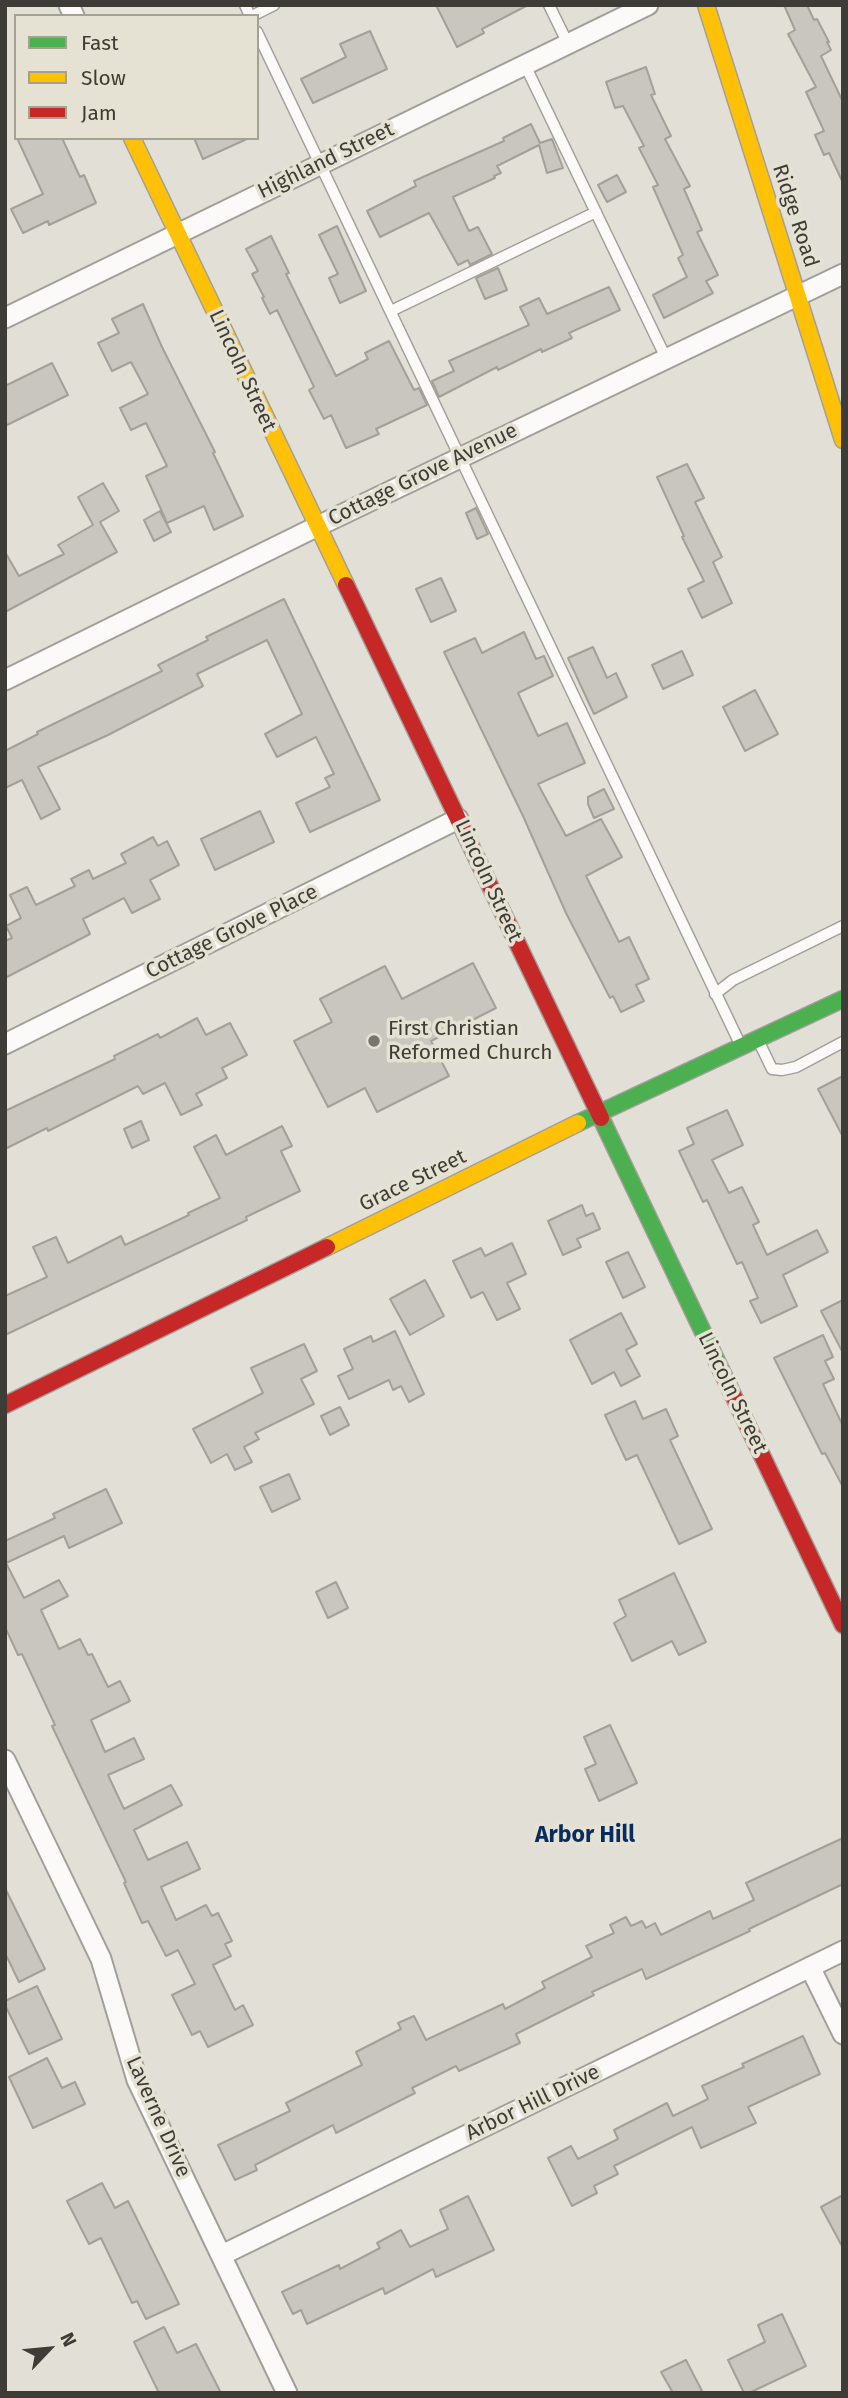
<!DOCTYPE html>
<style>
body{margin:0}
#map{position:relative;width:848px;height:2398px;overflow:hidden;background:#e2dfd7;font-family:"Fira Sans",sans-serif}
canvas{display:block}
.frame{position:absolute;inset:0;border:7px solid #3e3c36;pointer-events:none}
.legend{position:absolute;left:14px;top:14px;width:245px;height:126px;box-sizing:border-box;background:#e6e2d3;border:2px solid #a3a094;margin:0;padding:9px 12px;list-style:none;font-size:21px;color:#3e3c36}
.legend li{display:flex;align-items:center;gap:14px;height:35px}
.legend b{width:35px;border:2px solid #a3a094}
.north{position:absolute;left:14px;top:2314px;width:70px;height:70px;-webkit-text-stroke:5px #e6e2d3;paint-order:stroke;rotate:64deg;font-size:19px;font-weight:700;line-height:28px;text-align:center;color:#3e3c36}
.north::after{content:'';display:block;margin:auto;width:24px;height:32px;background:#3e3c36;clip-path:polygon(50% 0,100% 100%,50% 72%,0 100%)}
</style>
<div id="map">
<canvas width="848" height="2398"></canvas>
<div class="frame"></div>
<ul class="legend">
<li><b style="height:9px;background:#4caf50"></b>Fast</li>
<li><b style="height:9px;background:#ffc107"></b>Slow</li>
<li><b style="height:9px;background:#c62828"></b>Jam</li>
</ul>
<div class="north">N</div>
</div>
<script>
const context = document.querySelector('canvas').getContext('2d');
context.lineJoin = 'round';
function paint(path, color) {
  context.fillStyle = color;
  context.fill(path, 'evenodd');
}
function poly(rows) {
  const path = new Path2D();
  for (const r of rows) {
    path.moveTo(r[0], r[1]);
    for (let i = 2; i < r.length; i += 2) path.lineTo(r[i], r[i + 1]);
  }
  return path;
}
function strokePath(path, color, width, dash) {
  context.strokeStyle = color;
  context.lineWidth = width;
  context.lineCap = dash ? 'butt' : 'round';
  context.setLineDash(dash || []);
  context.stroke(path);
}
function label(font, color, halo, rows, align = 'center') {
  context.font = font + ' "Fira Sans",sans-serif';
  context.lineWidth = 7;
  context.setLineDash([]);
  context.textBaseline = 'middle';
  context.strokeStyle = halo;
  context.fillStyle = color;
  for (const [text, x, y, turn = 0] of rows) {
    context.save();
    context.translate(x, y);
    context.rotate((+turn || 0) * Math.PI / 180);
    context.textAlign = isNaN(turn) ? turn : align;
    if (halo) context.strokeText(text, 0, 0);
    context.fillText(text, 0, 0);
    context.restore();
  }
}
const building = poly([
 [436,5,528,5,482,29,484,33,457,47,436,5],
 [784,5,807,5,814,20,817,19,829,42,827,42,831,50,821,56,843,102,843,183,829,153,824,155,815,135,824,131,806,92,816,87,788,34,795,30,784,5],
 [370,31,387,69,313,103,301,79,346,57,340,44,370,31],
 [646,67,655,94,651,95,671,136,665,139,690,186,684,189,702,230,697,232,718,275,706,281,713,293,664,318,653,295,687,277,678,258,683,255,653,187,658,185,639,148,644,146,623,106,615,108,606,82,646,67],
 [531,124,540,143,552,139,563,168,547,173,539,145,497,166,501,173,494,176,495,178,453,197,469,231,478,227,492,254,470,265,468,260,458,265,429,213,380,237,367,211,416,186,414,181,504,141,503,138,531,124],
 [17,138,62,138,80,177,84,175,96,203,49,225,48,221,23,233,11,209,43,194,17,138],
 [194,138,249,138,203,159,194,138],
 [617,175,626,192,607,202,598,185,617,175],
 [337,226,366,291,340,303,329,278,338,274,319,235,337,226],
 [271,236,289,273,286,274,336,376,368,359,365,353,389,341,414,390,419,388,427,405,376,429,379,434,346,448,331,415,324,419,309,390,314,387,277,310,270,314,262,298,264,297,252,274,258,271,246,249,271,236],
 [498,268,507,290,485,299,476,278,498,268],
 [609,287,620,310,569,333,572,338,542,352,541,349,498,370,497,367,439,397,432,381,454,371,449,361,529,325,520,307,539,298,547,314,609,287],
 [143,304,162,347,215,452,213,453,243,516,214,530,204,506,167,523,146,476,167,466,146,423,131,430,120,408,148,394,131,362,112,371,98,343,119,333,112,319,143,304],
 [52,363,68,395,5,426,5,386,52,363],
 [687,464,704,498,695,502,722,557,713,562,732,603,702,618,688,589,704,581,682,537,684,536,657,477,687,464],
 [103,483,119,511,100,522,117,552,5,612,5,552,19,576,64,554,58,545,93,525,78,497,103,483],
 [476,508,488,534,477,539,466,513,476,508],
 [160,511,171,532,154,541,144,520,160,511],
 [441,578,456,611,431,622,416,589,441,578],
 [284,599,380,800,310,832,296,803,330,787,325,778,334,774,316,737,277,757,265,734,302,714,267,640,197,674,203,686,108,735,38,767,60,809,41,819,22,780,5,788,5,751,38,734,37,732,162,671,158,665,208,640,206,637,284,599],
 [524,632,536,659,544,656,553,676,518,693,538,736,567,723,585,763,538,784,566,836,601,819,622,857,586,876,619,942,629,937,649,979,636,985,644,1001,621,1012,613,996,610,998,566,913,523,816,444,652,475,638,482,653,524,632],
 [593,647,607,678,616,673,627,697,594,714,568,658,593,647],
 [682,651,693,675,663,689,652,665,682,651],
 [755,690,778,734,745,751,723,707,755,690],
 [604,789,614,809,594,818,588,804,588,797,604,789],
 [260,811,274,842,215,870,201,839,260,811],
 [153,837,158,846,167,841,179,865,150,880,160,899,132,913,124,898,83,919,90,934,5,978,5,941,12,938,6,926,21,918,10,895,27,887,36,905,75,886,71,879,89,870,93,879,126,863,121,854,153,837],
 [473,963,496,1008,431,1041,449,1076,377,1112,365,1088,328,1107,294,1041,332,1022,320,999,385,966,402,999,473,963],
 [197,1018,206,1035,230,1023,247,1055,222,1068,227,1078,196,1094,202,1105,181,1115,165,1083,143,1094,138,1086,48,1131,47,1128,5,1149,5,1111,115,1059,114,1056,158,1034,160,1038,197,1018],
 [843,1076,843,1137,818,1089,843,1076],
 [727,1110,743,1145,712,1160,729,1193,742,1187,759,1222,753,1225,767,1255,817,1230,828,1252,783,1275,797,1306,761,1323,750,1301,758,1298,742,1262,737,1264,707,1200,703,1202,679,1151,694,1144,687,1128,727,1110],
 [141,1121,149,1140,132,1148,124,1129,141,1121],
 [282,1126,292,1146,281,1151,300,1191,246,1217,247,1220,5,1335,5,1296,47,1277,33,1247,56,1237,68,1263,121,1236,125,1245,189,1215,188,1213,220,1198,194,1147,216,1135,226,1155,282,1126],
 [582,1205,586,1216,593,1213,600,1229,577,1239,581,1247,563,1255,548,1221,582,1205],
 [512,1243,526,1274,507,1283,520,1309,497,1320,483,1292,471,1298,453,1261,481,1248,485,1256,512,1243],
 [628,1252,645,1287,623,1298,606,1262,628,1252],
 [425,1280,444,1316,410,1335,390,1299,425,1280],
 [843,1300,843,1353,821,1311,843,1300],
 [621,1313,637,1344,626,1350,640,1376,621,1386,614,1372,592,1384,570,1340,621,1313],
 [395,1331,424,1394,409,1402,401,1386,393,1390,389,1380,349,1399,338,1376,353,1369,344,1349,371,1336,373,1342,395,1331],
 [823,1335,833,1357,825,1361,834,1379,823,1384,843,1426,843,1487,825,1453,822,1454,774,1358,823,1335],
 [304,1344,317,1371,301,1379,314,1404,255,1433,259,1439,244,1447,252,1462,235,1470,227,1454,211,1463,193,1429,263,1393,251,1368,304,1344],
 [635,1401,643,1419,666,1409,678,1436,670,1440,712,1529,679,1544,637,1455,626,1460,605,1415,635,1401],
 [340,1407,349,1425,330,1435,321,1416,340,1407],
 [289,1474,300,1499,272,1512,260,1487,289,1474],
 [106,1489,122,1523,69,1548,64,1536,6,1563,24,1598,59,1580,68,1596,41,1610,59,1649,80,1639,88,1655,92,1654,108,1687,120,1681,130,1701,91,1720,105,1752,134,1738,144,1759,108,1775,124,1809,171,1785,182,1805,134,1830,148,1860,187,1842,200,1869,161,1887,176,1920,206,1905,212,1916,218,1913,232,1941,225,1944,231,1956,213,1965,235,2010,243,2005,253,2025,208,2047,200,2031,192,2035,172,1995,195,1984,178,1950,166,1956,148,1921,142,1923,124,1883,126,1882,52,1726,55,1725,22,1654,18,1655,5,1627,5,1541,55,1518,53,1514,106,1489],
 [674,1573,706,1642,679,1655,672,1641,632,1661,614,1623,626,1616,619,1600,674,1573],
 [336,1582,348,1608,328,1618,316,1592,336,1582],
 [610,1725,637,1783,599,1801,585,1769,596,1764,584,1737,610,1725],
 [843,1838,843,1884,749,1929,750,1931,646,1979,642,1969,592,1992,594,1995,516,2034,520,2043,459,2071,456,2066,412,2088,415,2093,336,2133,333,2125,255,2165,257,2170,235,2180,218,2145,290,2111,286,2103,362,2065,356,2052,401,2029,398,2023,414,2016,426,2040,503,2004,505,2009,545,1988,542,1982,592,1957,586,1946,614,1933,610,1925,626,1917,631,1926,642,1921,646,1928,655,1923,661,1935,710,1911,713,1919,754,1900,746,1883,843,1838],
 [5,1888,45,1969,19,1982,5,1953,5,1888],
 [37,1986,62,2039,29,2054,5,2005,5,2001,37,1986],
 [803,2036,820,2074,748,2107,756,2123,701,2148,692,2127,614,2166,618,2174,594,2186,597,2193,572,2206,548,2158,571,2146,578,2159,618,2139,614,2130,667,2103,673,2116,708,2099,702,2086,744,2067,742,2064,803,2036],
 [47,2058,62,2088,75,2082,85,2104,33,2128,9,2077,47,2058],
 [102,2183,115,2208,128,2201,179,2304,146,2319,137,2301,132,2303,101,2238,89,2244,67,2201,102,2183],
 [843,2195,843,2248,821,2207,843,2195],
 [468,2196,494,2250,436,2277,433,2269,385,2294,383,2288,307,2324,301,2310,293,2314,282,2292,339,2265,340,2269,380,2248,377,2243,401,2230,410,2247,448,2229,440,2210,468,2196],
 [782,2314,806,2366,749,2393,744,2393,728,2360,765,2342,758,2325,782,2314],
 [164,2327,177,2353,196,2344,221,2393,159,2393,134,2342,164,2327],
 [686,2360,703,2393,673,2393,661,2372,686,2360]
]);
const lane = poly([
 [245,5,250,16],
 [549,5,568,44],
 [252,16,274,5],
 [257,32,741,1046],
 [525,65,666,358],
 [391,311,596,212],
 [715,994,733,980,843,926],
 [759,1042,772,1069,782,1070,796,1067,843,1042]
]);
const street = poly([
 [69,5,74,16],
 [5,318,648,5],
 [5,680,316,527,843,274],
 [5,1044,458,819],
 [5,1760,101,1959,137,2080,287,2393],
 [810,1967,843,2034],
 [222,2255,843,1951]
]);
const fast = poly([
 [601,1118,722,1372],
 [578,1123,843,999]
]);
const slow = poly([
 [706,5,843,440],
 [132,138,346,585],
 [327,1247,578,1123]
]);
const jam = poly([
 [346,585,601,1118],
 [722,1372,843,1625],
 [5,1405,327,1247]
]);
const markers = [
 [374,1041,7,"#77756e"]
];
const streetNames = [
 ["Highland Street",326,161,-26],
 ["Ridge Road",795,216,72],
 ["Lincoln Street",242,371,65],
 ["Cottage Grove Avenue",423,475,-26],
 ["Lincoln Street",488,881,65],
 ["Cottage Grove Place",232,932,-26],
 ["Grace Street",413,1181,-26],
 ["Lincoln Street",732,1393,64],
 ["Arbor Hill Drive",533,2103,-26],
 ["Laverne Drive",158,2117,66]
];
const poiNames = [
 ["First Christian",388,1029],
 ["Reformed Church",388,1053]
];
const neighbourhoodNames = [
 ["Arbor Hill",585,1836]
];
paint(building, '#c8c6bf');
strokePath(building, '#a2a099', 2);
strokePath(lane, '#a19f99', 13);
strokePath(street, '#a19f99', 23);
strokePath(fast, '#a19f99', 19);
strokePath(slow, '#a19f99', 19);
strokePath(jam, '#a19f99', 19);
strokePath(lane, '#fbfaf9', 10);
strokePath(street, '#fbfaf9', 19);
strokePath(fast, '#4caf50', 16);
strokePath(slow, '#ffc107', 16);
strokePath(jam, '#c62828', 16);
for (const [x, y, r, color] of markers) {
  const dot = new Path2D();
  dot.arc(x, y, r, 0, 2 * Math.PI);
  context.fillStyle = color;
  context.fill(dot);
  strokePath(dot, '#e6e2d3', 2.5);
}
label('21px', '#3e3c36', '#e6e2d3', streetNames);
label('21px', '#3e3c36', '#e6e2d3', poiNames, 'left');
label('bold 23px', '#082c5f', '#e6e2d3', neighbourhoodNames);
</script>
